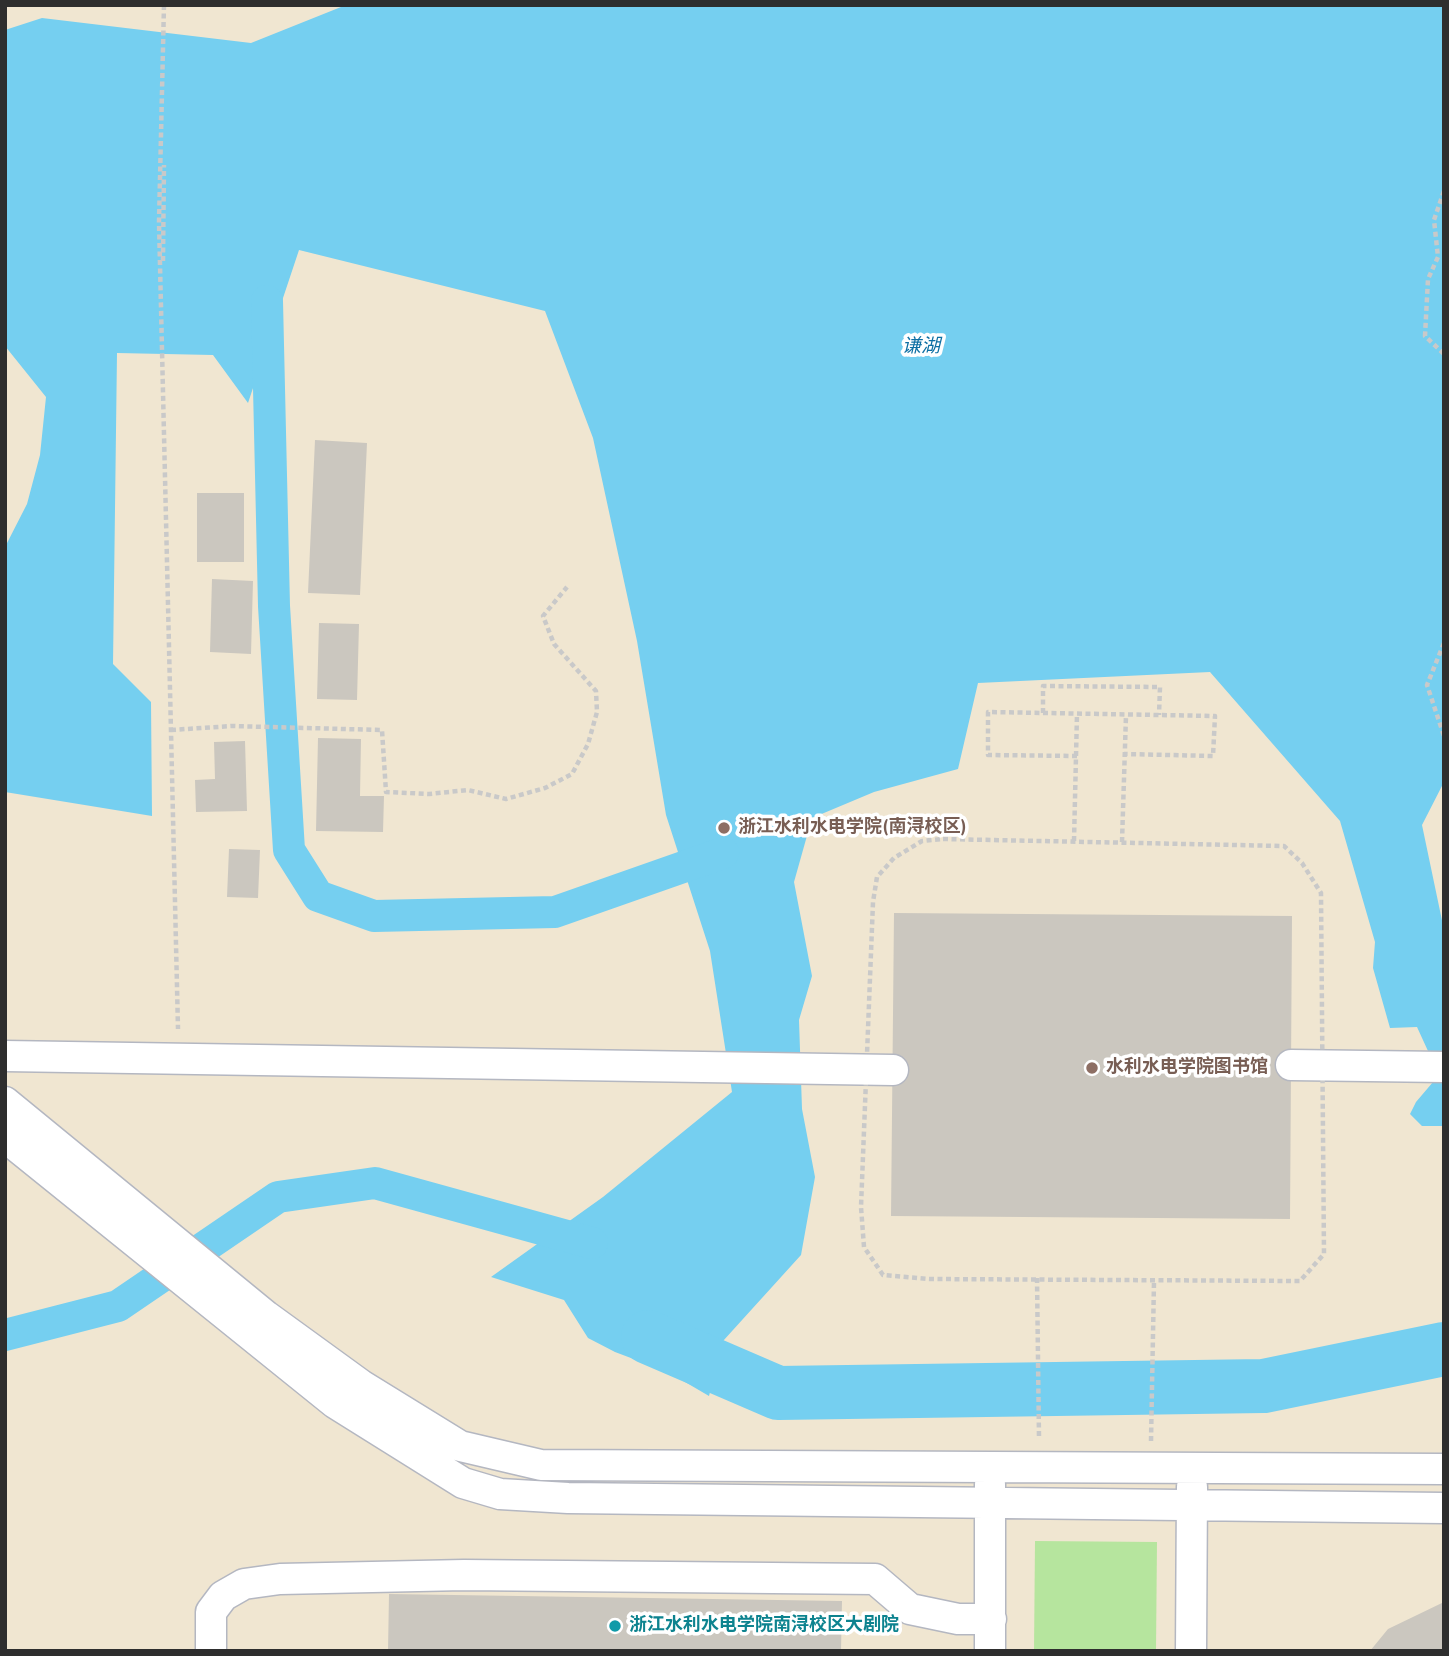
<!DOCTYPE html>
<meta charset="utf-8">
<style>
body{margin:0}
#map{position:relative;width:1449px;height:1656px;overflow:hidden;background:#efe9e1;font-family:"Nunito Sans",sans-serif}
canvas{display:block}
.frame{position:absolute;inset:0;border:7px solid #2e2e2e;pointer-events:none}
</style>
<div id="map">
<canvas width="1449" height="1656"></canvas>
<div class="frame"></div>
</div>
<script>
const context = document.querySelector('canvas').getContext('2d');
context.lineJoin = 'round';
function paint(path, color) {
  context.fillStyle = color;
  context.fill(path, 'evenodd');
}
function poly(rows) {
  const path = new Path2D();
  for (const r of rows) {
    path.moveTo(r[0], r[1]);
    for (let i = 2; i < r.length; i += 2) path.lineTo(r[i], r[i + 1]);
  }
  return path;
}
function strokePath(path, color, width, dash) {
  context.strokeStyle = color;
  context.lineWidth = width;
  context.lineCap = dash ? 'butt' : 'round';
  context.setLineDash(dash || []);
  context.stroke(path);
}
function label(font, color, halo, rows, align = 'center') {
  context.font = font + ' "Nunito Sans","Noto Sans SC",sans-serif';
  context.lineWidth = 7;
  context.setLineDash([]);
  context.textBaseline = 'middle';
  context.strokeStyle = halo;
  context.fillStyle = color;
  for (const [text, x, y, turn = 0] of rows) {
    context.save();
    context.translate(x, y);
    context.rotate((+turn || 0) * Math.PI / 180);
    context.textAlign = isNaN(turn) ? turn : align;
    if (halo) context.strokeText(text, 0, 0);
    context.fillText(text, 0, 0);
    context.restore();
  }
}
const education = poly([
 [5,5,1444,5,1444,1651,5,1651]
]);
const green = poly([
 [1035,1541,1157,1542,1156,1651,1034,1651]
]);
const water = poly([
 [346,5,1444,5,1444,782,1422,825,1444,930,1444,1126,1422,1126,1410,1114,1416,1102,1439,1075,1417,1027,1390,1028,1373,968,1375,942,1340,821,1210,672,978,683,958,769,874,792,812,818,794,882,812,976,799,1020,802,1109,815,1177,801,1255,723,1341,709,1396,668,1372,615,1352,588,1338,564,1300,491,1277,603,1197,732,1092,710,951,666,815,637,641,593,438,545,311,299,250,248,403,213,355,117,353,113,664,151,702,152,816,5,792,5,547,27,504,40,455,46,397,5,346,5,30,42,18,251,43]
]);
const canal = poly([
 [267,301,274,606,289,850,318,896,374,916,555,912,723,853],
 [5,1335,118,1306,278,1197,375,1183,592,1243]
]);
const river = poly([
 [648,1337,778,1393,1264,1386,1444,1349]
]);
const building = poly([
 [315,440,367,443,360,595,308,593],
 [197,493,244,493,244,562,197,562],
 [212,579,253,581,251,654,210,652],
 [319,623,359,624,357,700,317,699],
 [318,738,361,739,360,796,384,796,383,832,316,831],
 [245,741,247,811,196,812,195,780,215,779,214,742],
 [229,849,260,850,258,898,227,897],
 [894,913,1292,916,1290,1219,891,1216],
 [389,1594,842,1601,841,1651,388,1651],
 [1444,1602,1444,1651,1370,1651,1388,1629]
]);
const path = poly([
 [164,5,159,222,178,1029],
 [1444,191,1434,220,1438,257,1428,279,1425,336,1444,354],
 [163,261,164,165],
 [1444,643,1427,685,1444,736],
 [1043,713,1043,686,1160,687,1159,715],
 [171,730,232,726,382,730,386,792,429,794,468,790,506,799,545,788,572,774,588,744,597,712,596,691,554,644,543,616,567,587],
 [1077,756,988,755,988,712,1215,716,1213,756,1124,754],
 [943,839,1284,846,1302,863,1321,893,1324,1254,1300,1281,929,1279,883,1275,864,1247,861,1207,873,902,877,877,894,858,922,841,943,839],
 [1074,841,1077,714],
 [1122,842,1126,715],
 [1037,1278,1039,1438],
 [1151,1441,1154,1281]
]);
const street = poly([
 [5,1056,893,1070],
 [1291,1065,1444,1067],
 [5,1102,266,1316,361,1385,460,1446,541,1465,1444,1469],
 [5,1137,335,1403,463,1483,500,1494,568,1498,1444,1508],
 [990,1484,990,1651],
 [211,1651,211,1612,223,1596,244,1584,280,1579,464,1575,875,1579,910,1609,958,1619,991,1619],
 [1191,1651,1192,1487]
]);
const markers = [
 [724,828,7,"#8d6e63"],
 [1092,1068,7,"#8d6e63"],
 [615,1626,7,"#0f9aa8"]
];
const educationNames = [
 ["浙江水利水电学院(南浔校区)",738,828],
 ["水利水电学院图书馆",1106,1068]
];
const cultureNames = [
 ["浙江水利水电学院南浔校区大剧院",629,1626]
];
const waterNames = [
 ["谦湖",921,347]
];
paint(education, '#f0e6d1');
paint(green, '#b6e59e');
paint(water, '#75cff0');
strokePath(canal, '#75cff0', 32);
strokePath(river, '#75cff0', 54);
paint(building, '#cbc7bf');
strokePath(street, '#b4b7c1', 33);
strokePath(path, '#c9c9c9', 4.5, [5, 3.5]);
strokePath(street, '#fff', 30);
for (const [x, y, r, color] of markers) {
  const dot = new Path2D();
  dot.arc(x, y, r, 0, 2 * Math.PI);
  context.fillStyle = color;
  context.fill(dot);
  strokePath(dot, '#fff', 2.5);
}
label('bold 18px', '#785e54', '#fff', educationNames, 'left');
label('bold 18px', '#0d838f', '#fff', cultureNames, 'left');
label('italic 19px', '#0d6fa3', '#fff', waterNames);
</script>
